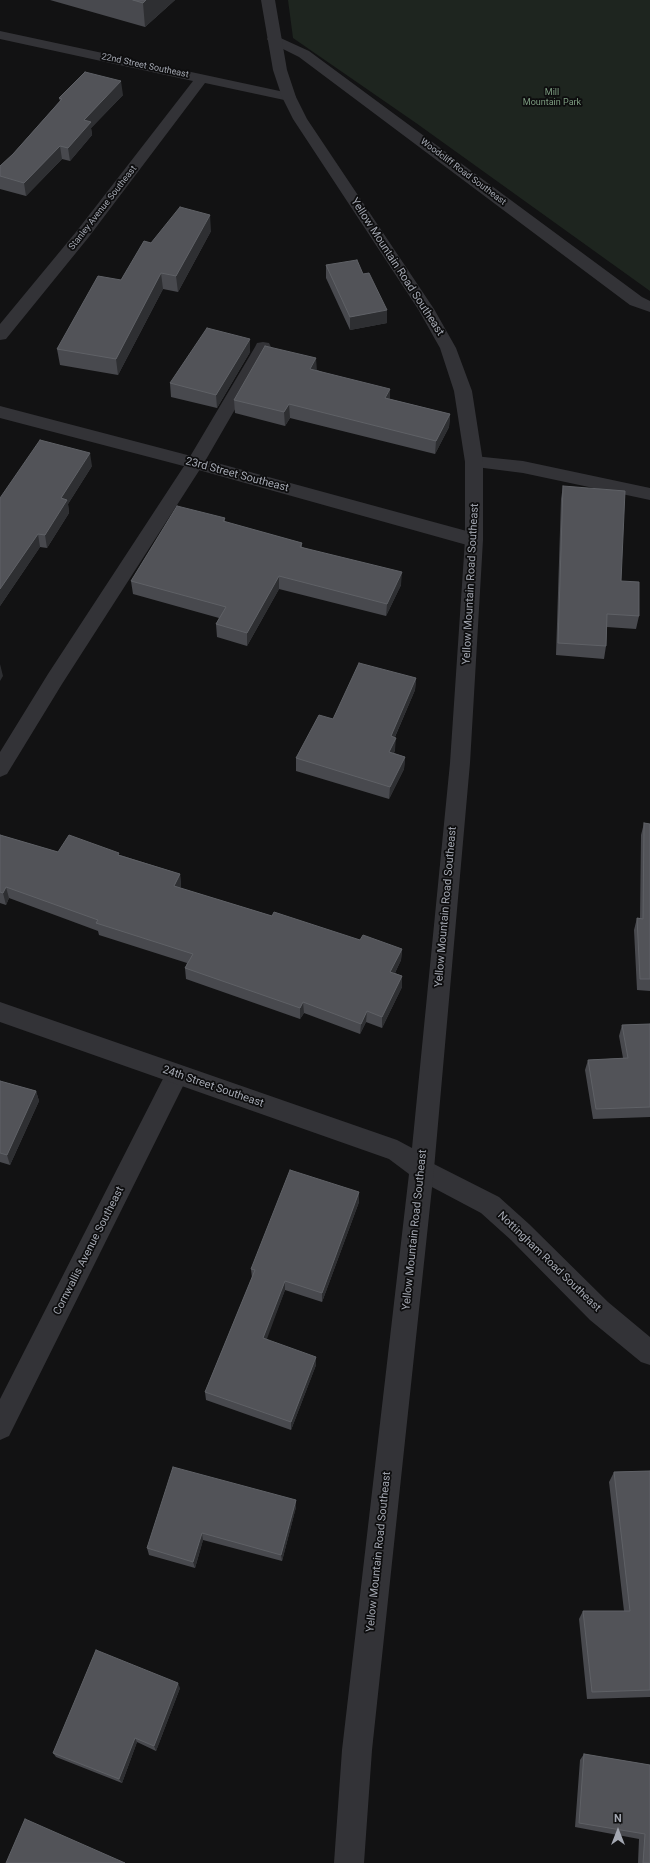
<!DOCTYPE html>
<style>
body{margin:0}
#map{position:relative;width:650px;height:1863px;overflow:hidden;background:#121213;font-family:Roboto,sans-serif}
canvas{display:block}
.north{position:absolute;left:598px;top:1811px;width:40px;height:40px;-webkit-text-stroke:3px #0d0d0e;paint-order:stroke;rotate:0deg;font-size:11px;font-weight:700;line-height:16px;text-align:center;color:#a4a8b2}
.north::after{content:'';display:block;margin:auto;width:14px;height:18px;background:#a4a8b2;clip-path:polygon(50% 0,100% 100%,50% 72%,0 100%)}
</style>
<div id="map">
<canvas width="650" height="1863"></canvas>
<div class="north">N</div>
</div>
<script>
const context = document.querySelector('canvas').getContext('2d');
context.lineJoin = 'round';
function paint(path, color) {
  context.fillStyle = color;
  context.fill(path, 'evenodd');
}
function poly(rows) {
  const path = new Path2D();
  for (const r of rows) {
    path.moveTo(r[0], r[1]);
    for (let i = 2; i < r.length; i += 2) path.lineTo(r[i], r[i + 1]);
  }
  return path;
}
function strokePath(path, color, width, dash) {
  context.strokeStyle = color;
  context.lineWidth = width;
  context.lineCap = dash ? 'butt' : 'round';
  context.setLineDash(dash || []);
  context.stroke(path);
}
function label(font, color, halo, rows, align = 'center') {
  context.font = font + ' Roboto,sans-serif';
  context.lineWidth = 3.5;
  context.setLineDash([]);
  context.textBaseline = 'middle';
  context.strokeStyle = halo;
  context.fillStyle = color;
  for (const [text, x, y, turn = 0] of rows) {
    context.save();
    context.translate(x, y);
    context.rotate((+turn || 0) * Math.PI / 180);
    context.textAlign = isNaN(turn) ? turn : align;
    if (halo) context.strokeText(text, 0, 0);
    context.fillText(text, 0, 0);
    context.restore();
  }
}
const green = poly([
 [288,0,650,0,650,291,416,123,293,38]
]);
const service = poly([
 [263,342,269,343,271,347,204,463,62,684,7,774,0,777,0,752,48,674,188,460,255,347,257,343,263,342],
 [474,456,523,461,650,488,650,500,523,473,468,466,465,462,468,458,474,456]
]);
const minor = poly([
 [0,31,289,93,294,94,296,97,294,100,289,101,205,83,88,238,6,339,0,340,0,324,76,232,193,81,0,39,0,31],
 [274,35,309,51,642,297,650,301,650,312,630,305,299,57,269,42,267,39,269,36,274,35],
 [0,406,195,457,474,533,481,535,483,540,481,545,474,547,195,469,0,418,0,406],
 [177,1064,185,1067,189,1074,9,1436,0,1440,0,1399,169,1067,177,1064],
 [422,1158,499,1197,529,1224,608,1302,650,1337,650,1365,641,1362,590,1320,511,1240,481,1213,413,1177,410,1169,413,1161,422,1158]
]);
const tertiary = poly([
 [261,0,275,0,287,70,296,97,307,119,434,309,456,348,472,391,483,462,483,540,470,763,434,1169,372,1750,364,1863,334,1863,342,1750,409,1174,389,1159,0,1022,0,1002,397,1140,412,1148,450,763,465,540,465,462,454,391,440,348,418,309,293,119,282,97,273,70,261,0]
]);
const wall = poly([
 [50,0,175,0,145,27],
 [123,95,91,128,92,135,70,161,62,159,26,196,0,189,0,166,13,154,60,101,59,98],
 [211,231,178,292,163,289,118,375,60,365,57,349,121,280,151,243],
 [326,265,387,323,350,330,326,278],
 [250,352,217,408,171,397,170,383],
 [317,370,390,399,450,414,449,427,435,454,290,418,285,426,235,413,234,400],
 [92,466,68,504,69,513,47,548,40,547,0,606,0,498],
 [563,486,621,581,639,616,636,629,607,627,606,646,604,659,556,655,561,499],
 [225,518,225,522,302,543,302,547,401,585,386,616,279,589,247,646,217,637,216,624,219,618,133,594,131,581],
 [416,678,415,690,395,737,395,750,394,753,405,757,404,769,389,799,296,771,296,758,333,719],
 [644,823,650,824,650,991,637,990,634,930,637,918,640,918,641,835],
 [0,835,58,852,120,855,180,874,181,886,180,888,272,916,360,940,402,949,401,960,395,973,402,976,402,987,382,1028,366,1022,360,1034,304,1013,300,1019,186,979,185,968,187,963,99,935,98,931,9,898,6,905,0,903],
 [650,1024,650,1117,593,1119,585,1070,588,1060,623,1058,619,1036,622,1025],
 [0,1081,36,1091,39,1101,10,1165,0,1162],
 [359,1192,359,1202,322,1302,285,1290,266,1339,316,1365,291,1430,206,1400,205,1392,252,1278,251,1269],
 [650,1471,650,1697,587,1699,579,1619,583,1611,624,1611,609,1482,614,1472],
 [296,1507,282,1561,203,1540,195,1568,149,1555,147,1548],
 [180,1688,156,1751,137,1742,122,1783,56,1757,53,1753],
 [584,1754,650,1765,650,1863,638,1863,639,1839,575,1827,580,1760]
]);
const shadedWall = poly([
 [146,0,175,0,145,27,143,3],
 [121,81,123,95,91,128,92,135,70,161,68,148,84,120],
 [60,146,62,159,26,196,24,183],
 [210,215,211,231,178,292,176,276],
 [161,273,163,289,118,375,116,359],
 [387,310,387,323,350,330,350,317],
 [250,339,250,352,217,408,216,395],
 [316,358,317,371,310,369],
 [390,389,390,402,385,398],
 [289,404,290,418,285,426,284,412],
 [450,414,449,427,435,454,436,441],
 [90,453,92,466,68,504,69,513,47,548,45,535,61,498],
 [38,534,40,547,0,606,0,589],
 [402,572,401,585,386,616,387,604],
 [279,576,279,589,247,646,247,633],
 [0,664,3,676,0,681],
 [416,678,415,690,390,748,391,736],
 [396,738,395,750,388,764,389,752],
 [405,757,404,769,389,799,390,787],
 [180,874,181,886,175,898,174,886],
 [6,887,9,898,6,905,3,893],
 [402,949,401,960,390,983,390,972],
 [402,976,402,987,382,1028,382,1017],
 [303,1002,304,1013,300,1019,300,1008],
 [367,1011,366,1022,360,1034,361,1024],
 [36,1091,39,1101,10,1165,7,1155],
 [359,1192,359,1202,322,1302,322,1293],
 [285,1281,285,1290,264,1347,263,1338],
 [316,1357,316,1365,291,1430,291,1422],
 [296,1500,296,1507,282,1561,281,1555],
 [202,1533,203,1540,195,1568,193,1562],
 [178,1683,180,1688,156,1751,154,1746],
 [135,1738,137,1742,122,1783,119,1779]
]);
const building = poly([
 [133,0,146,0,143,3,133,0],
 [85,72,121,81,84,120,91,122,68,148,60,146,24,183,0,176,0,166,13,154,62,99,59,98,85,72],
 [180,207,210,215,176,276,161,273,116,359,57,349,98,276,121,280,144,241,151,243,180,207],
 [357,260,363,274,369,273,387,310,350,317,326,265,357,260],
 [207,328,250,339,216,395,170,383,207,328],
 [265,346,316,358,310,369,390,389,385,398,450,414,436,441,289,404,284,412,234,400,265,346],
 [40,440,90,453,61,498,67,500,45,535,38,534,0,589,0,498,40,440],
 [563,486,625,491,621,581,639,582,639,616,607,614,606,646,558,643,563,486],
 [177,506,225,518,223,521,302,543,300,547,402,572,387,604,279,576,247,633,216,624,226,607,131,581,177,506],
 [359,663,416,678,391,736,396,738,389,752,405,757,390,787,296,758,319,715,333,719,359,663],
 [644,823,650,824,650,979,640,979,637,918,643,919,644,823],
 [0,835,58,852,69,835,119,853,118,855,180,874,174,886,272,916,274,912,360,940,363,935,402,949,390,972,402,976,382,1017,367,1011,361,1024,303,1002,300,1008,185,968,193,954,96,923,98,920,6,887,3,893,0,892,0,835],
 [650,1024,650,1107,596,1109,588,1060,628,1058,622,1025,650,1024],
 [0,1081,36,1091,7,1155,0,1153,0,1081],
 [290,1170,359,1192,322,1293,285,1281,263,1338,316,1357,291,1422,205,1392,255,1270,251,1269,290,1170],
 [173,1467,296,1500,281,1555,202,1533,193,1562,147,1548,173,1467],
 [650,1471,650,1690,592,1692,583,1611,630,1611,614,1472,650,1471],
 [96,1650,178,1683,154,1746,135,1738,119,1779,53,1753,96,1650],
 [584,1754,650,1765,650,1863,643,1863,645,1834,579,1823,584,1754],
 [25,1819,125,1863,6,1863,25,1819]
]);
const farStreetnames = [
 ["22nd Street Southeast",145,66,12],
 ["Woodcliff Road Southeast",463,172,37],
 ["Stanley Avenue Southeast",103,208,-52]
];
const farParknames = [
 ["Mill",552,93],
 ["Mountain Park",552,103]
];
const streetNames = [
 ["Yellow Mountain Road Southeast",397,267,57],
 ["23rd Street Southeast",237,475,15],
 ["Yellow Mountain Road Southeast",471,584,-87],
 ["Yellow Mountain Road Southeast",446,907,-85],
 ["24th Street Southeast",213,1087,19],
 ["Yellow Mountain Road Southeast",415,1230,-84],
 ["Cornwallis Avenue Southeast",89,1251,-63],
 ["Nottingham Road Southeast",549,1262,44],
 ["Yellow Mountain Road Southeast",379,1552,-84]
];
paint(green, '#1e251f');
paint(service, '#333337');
paint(minor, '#333337');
paint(tertiary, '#333337');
paint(wall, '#48494e');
paint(shadedWall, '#2e2f32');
paint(building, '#525358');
strokePath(building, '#5f6166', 1);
label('9px', '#a4a8b2', '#0d0d0e', farStreetnames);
label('9px', '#7d9c80', '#0d0d0e', farParknames);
label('11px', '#a4a8b2', '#0d0d0e', streetNames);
</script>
